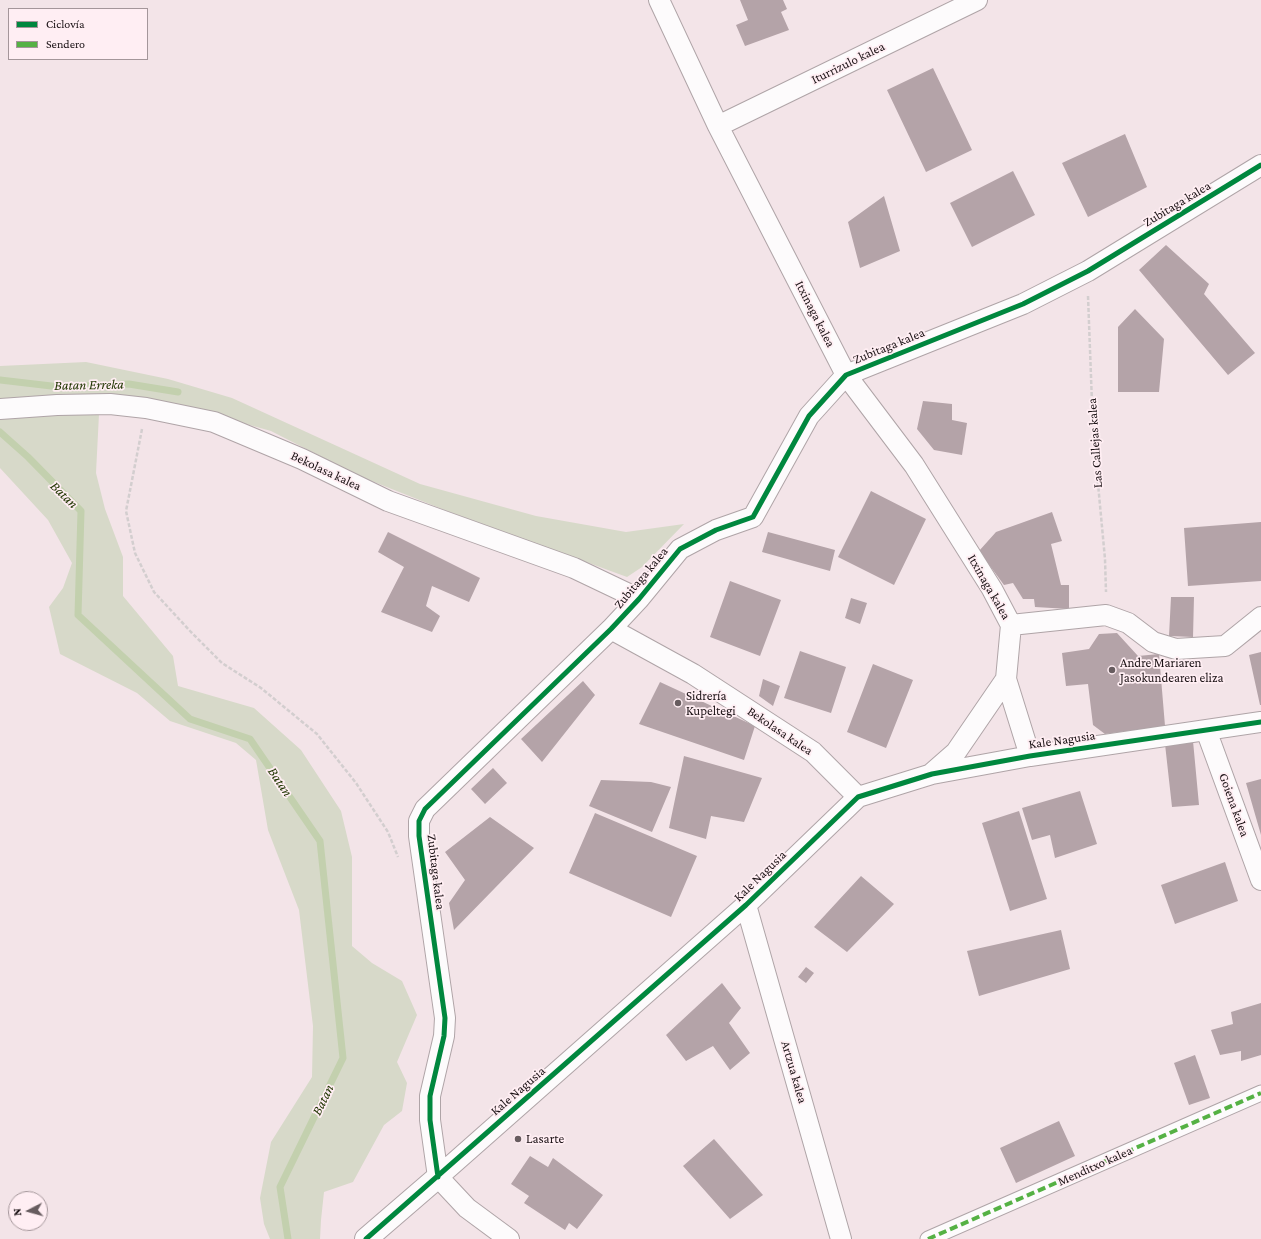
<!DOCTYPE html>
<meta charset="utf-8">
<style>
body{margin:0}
#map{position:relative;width:1261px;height:1239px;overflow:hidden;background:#f3e4e8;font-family:"Crimson Pro",serif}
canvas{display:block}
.legend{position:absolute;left:8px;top:8px;width:140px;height:52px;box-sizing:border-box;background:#ffeef3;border:1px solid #a4969a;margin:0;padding:5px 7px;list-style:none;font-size:12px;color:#1b1215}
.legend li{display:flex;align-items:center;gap:8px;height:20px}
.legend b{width:20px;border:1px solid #a4969a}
.north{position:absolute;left:8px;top:1191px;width:40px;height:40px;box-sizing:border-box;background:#ffeef3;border:1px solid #a4969a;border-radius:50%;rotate:264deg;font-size:11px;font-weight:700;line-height:16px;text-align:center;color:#1b1215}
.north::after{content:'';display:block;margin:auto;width:14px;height:18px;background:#675c5f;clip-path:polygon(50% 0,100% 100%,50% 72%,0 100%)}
</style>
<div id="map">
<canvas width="1261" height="1239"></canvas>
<ul class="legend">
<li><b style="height:5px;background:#00873e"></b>Ciclovía</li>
<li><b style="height:5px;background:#55b144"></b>Sendero</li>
</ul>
<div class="north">N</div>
</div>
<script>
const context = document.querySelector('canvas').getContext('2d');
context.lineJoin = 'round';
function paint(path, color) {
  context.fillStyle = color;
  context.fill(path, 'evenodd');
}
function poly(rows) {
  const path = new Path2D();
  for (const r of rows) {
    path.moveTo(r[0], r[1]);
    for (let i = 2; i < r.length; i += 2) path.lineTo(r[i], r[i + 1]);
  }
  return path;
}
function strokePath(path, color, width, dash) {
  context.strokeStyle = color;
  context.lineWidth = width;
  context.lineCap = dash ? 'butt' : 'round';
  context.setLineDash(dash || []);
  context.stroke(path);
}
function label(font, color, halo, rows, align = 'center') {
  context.font = font + ' "Crimson Pro",serif';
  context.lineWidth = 3.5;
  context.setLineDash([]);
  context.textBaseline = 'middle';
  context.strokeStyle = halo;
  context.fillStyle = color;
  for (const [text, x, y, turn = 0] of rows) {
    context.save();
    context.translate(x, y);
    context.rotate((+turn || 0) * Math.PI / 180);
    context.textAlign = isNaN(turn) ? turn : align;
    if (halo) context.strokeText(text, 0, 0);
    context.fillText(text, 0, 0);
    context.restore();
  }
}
const green = poly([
 [86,362,168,379,232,398,420,484,536,516,626,532,684,524,642,567,627,577,447,511,359,476,271,431,178,405,100,394,0,400,0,366],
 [42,411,99,414,96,473,105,509,123,557,123,596,173,656,178,686,254,708,301,750,341,811,352,857,352,946,372,963,402,981,417,1015,397,1062,407,1083,402,1111,384,1125,353,1182,324,1192,321,1220,320,1239,270,1239,264,1224,260,1198,271,1142,312,1077,313,1026,299,910,268,830,256,760,236,743,170,721,137,693,60,654,49,607,63,588,72,563,48,520,0,468,0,417]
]);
const stream = poly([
 [0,380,60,387,129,384,178,392],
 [0,432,28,457,81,511,78,615,190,719,250,739,320,841,343,1058,280,1187,288,1239]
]);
const building = poly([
 [740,0,783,0,787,9,781,12,789,30,745,46,736,25,748,20],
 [933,68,972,150,926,172,887,90],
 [1125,134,1147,187,1088,217,1062,163],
 [1013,171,1035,215,972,247,950,203],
 [884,196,900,251,860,268,848,222],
 [1166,245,1209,284,1204,294,1255,353,1228,375,1139,270],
 [1135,309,1164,339,1159,392,1118,392,1118,327],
 [923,401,952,404,952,420,967,423,962,455,934,450,917,429],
 [871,491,926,519,894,585,838,557],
 [1052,512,1062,541,1051,544,1061,585,1069,585,1069,609,1035,607,1034,599,1023,599,1013,583,1004,585,979,551,996,532],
 [1261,522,1261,581,1188,586,1184,528],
 [388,532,480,578,469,602,432,586,426,606,440,616,432,632,381,612,404,567,378,552],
 [768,532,835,550,830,571,762,552],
 [730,581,781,600,760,656,710,637],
 [1171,597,1194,597,1193,637,1169,636],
 [851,598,867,603,860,624,845,618],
 [1117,633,1138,656,1159,654,1165,726,1105,734,1093,725,1088,684,1066,686,1062,653,1089,649,1099,634],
 [800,651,846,667,831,713,784,698],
 [1261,652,1261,705,1260,705,1249,655],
 [873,664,913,680,886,748,847,732],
 [763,679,780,686,773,706,759,696],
 [583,681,595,695,542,762,521,739],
 [660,682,755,726,744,760,639,724],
 [1193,741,1199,805,1172,807,1165,744],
 [684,756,762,778,744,822,711,816,706,839,669,828],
 [493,768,507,783,485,804,471,789],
 [1261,779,1261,835,1246,783],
 [601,780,651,782,671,787,652,832,589,806],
 [1080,791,1097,844,1055,858,1050,835,1032,840,1022,808],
 [1019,811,1047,899,1010,911,982,823],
 [595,813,697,856,671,917,569,873],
 [490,817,534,848,454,930,449,903,465,880,445,852],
 [1225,862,1238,901,1175,924,1161,885],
 [861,876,894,904,847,952,814,927],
 [1061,930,1070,969,979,996,967,951],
 [806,967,814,973,806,983,798,977],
 [722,983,741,1008,729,1023,750,1053,730,1070,713,1046,686,1061,666,1035],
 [1261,1003,1261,1055,1241,1061,1241,1051,1220,1055,1211,1030,1233,1024,1231,1012],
 [1195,1055,1210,1098,1189,1105,1174,1063],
 [1059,1121,1075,1156,1016,1183,1000,1148],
 [714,1139,763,1195,730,1219,683,1166],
 [530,1156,548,1167,553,1158,603,1195,577,1229,569,1223,565,1230,524,1203,529,1196,511,1184]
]);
const path = poly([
 [1088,296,1093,430,1105,559,1106,592],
 [142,429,126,511,135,553,154,592,191,632,222,663,261,688,317,734,356,783,388,832,398,857]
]);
const pedestrian = poly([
 [928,1239,1261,1093]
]);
const minor = poly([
 [659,0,718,126,846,375,914,465,992,589,1011,625,1006,679,1030,756],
 [718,126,977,0],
 [0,409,57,405,110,404,146,408,214,422,302,459,388,501,574,568,639,599],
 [1011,625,1106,615,1128,623,1153,642,1176,649,1225,646,1261,617],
 [611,629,693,674,813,752,858,797],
 [1206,730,1261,880],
 [932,773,956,752,1006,679],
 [746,905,841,1239],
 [438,1177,430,1120,430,1096,444,1036,445,1018,419,836,419,821,425,809,611,629,639,599,680,549,716,530,753,517,809,416,846,375,1023,304,1088,271,1261,165],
 [438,1177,746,905,858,797,932,774,1030,756,1261,722],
 [438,1177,467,1208,509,1239]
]);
const tertiary = poly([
 [366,1239,438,1177]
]);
const quiet = poly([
 [928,1239,1261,1093]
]);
const cycleway = poly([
 [438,1177,430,1120,430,1096,444,1036,445,1018,419,836,419,821,425,809,611,629,639,599,680,549,716,530,753,517,809,416,846,375,1023,304,1088,271,1261,165],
 [366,1239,746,905,858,797,932,774,1030,756,1261,722]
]);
const markers = [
 [1112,670,4,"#675c5f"],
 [678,703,4,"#675c5f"],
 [518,1139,4,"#675c5f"]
];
const streetNames = [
 ["Iturrizulo kalea",848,63,-26],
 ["Zubitaga kalea",1177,204,-31],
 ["Itxinaga kalea",815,314,63],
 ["Zubitaga kalea",889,346,-22],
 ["Las Callejas kalea",1095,443,-94],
 ["Bekolasa kalea",326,471,25],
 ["Zubitaga kalea",641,578,-50],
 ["Itxinaga kalea",989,587,60],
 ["Bekolasa kalea",780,731,34],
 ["Kale Nagusia",1062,740,-8],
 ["Goiena kalea",1234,805,70],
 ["Zubitaga kalea",436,872,83],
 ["Kale Nagusia",760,876,-44],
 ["Artzua kalea",794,1072,74],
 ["Kale Nagusia",518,1091,-41],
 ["Menditxo kalea",1095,1166,-24]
];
const poiNames = [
 ["Andre Mariaren",1120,663],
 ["Jasokundearen eliza",1120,678],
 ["Sidrería",686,696],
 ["Kupeltegi",686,711],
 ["Lasarte",526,1139]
];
const waterNames = [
 ["Batan Erreka",89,385,-1],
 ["Batan",64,495,44],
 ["Batan",280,782,56],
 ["Batan",323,1100,-64]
];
paint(green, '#d7d9c9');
strokePath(stream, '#c3d0ae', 7);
paint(building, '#b4a3a8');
strokePath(pedestrian, '#afa4a7', 17);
strokePath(minor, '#afa4a7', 22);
strokePath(tertiary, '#afa4a7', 24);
strokePath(path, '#d3cecf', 2.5, [4, 2]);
strokePath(pedestrian, '#fdfbfc', 15);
strokePath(minor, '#fdfbfc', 20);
strokePath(tertiary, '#fdfbfc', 22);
strokePath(quiet, '#55b144', 4, [8, 4]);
strokePath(cycleway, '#00873e', 5);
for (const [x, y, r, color] of markers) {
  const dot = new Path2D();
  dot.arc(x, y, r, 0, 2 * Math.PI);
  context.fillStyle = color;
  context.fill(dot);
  strokePath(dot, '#ffeef3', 1.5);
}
label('13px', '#1b1215', '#ffeef3', streetNames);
label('13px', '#1b1215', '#ffeef3', poiNames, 'left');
label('italic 14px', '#203500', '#ffeef3', waterNames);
</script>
